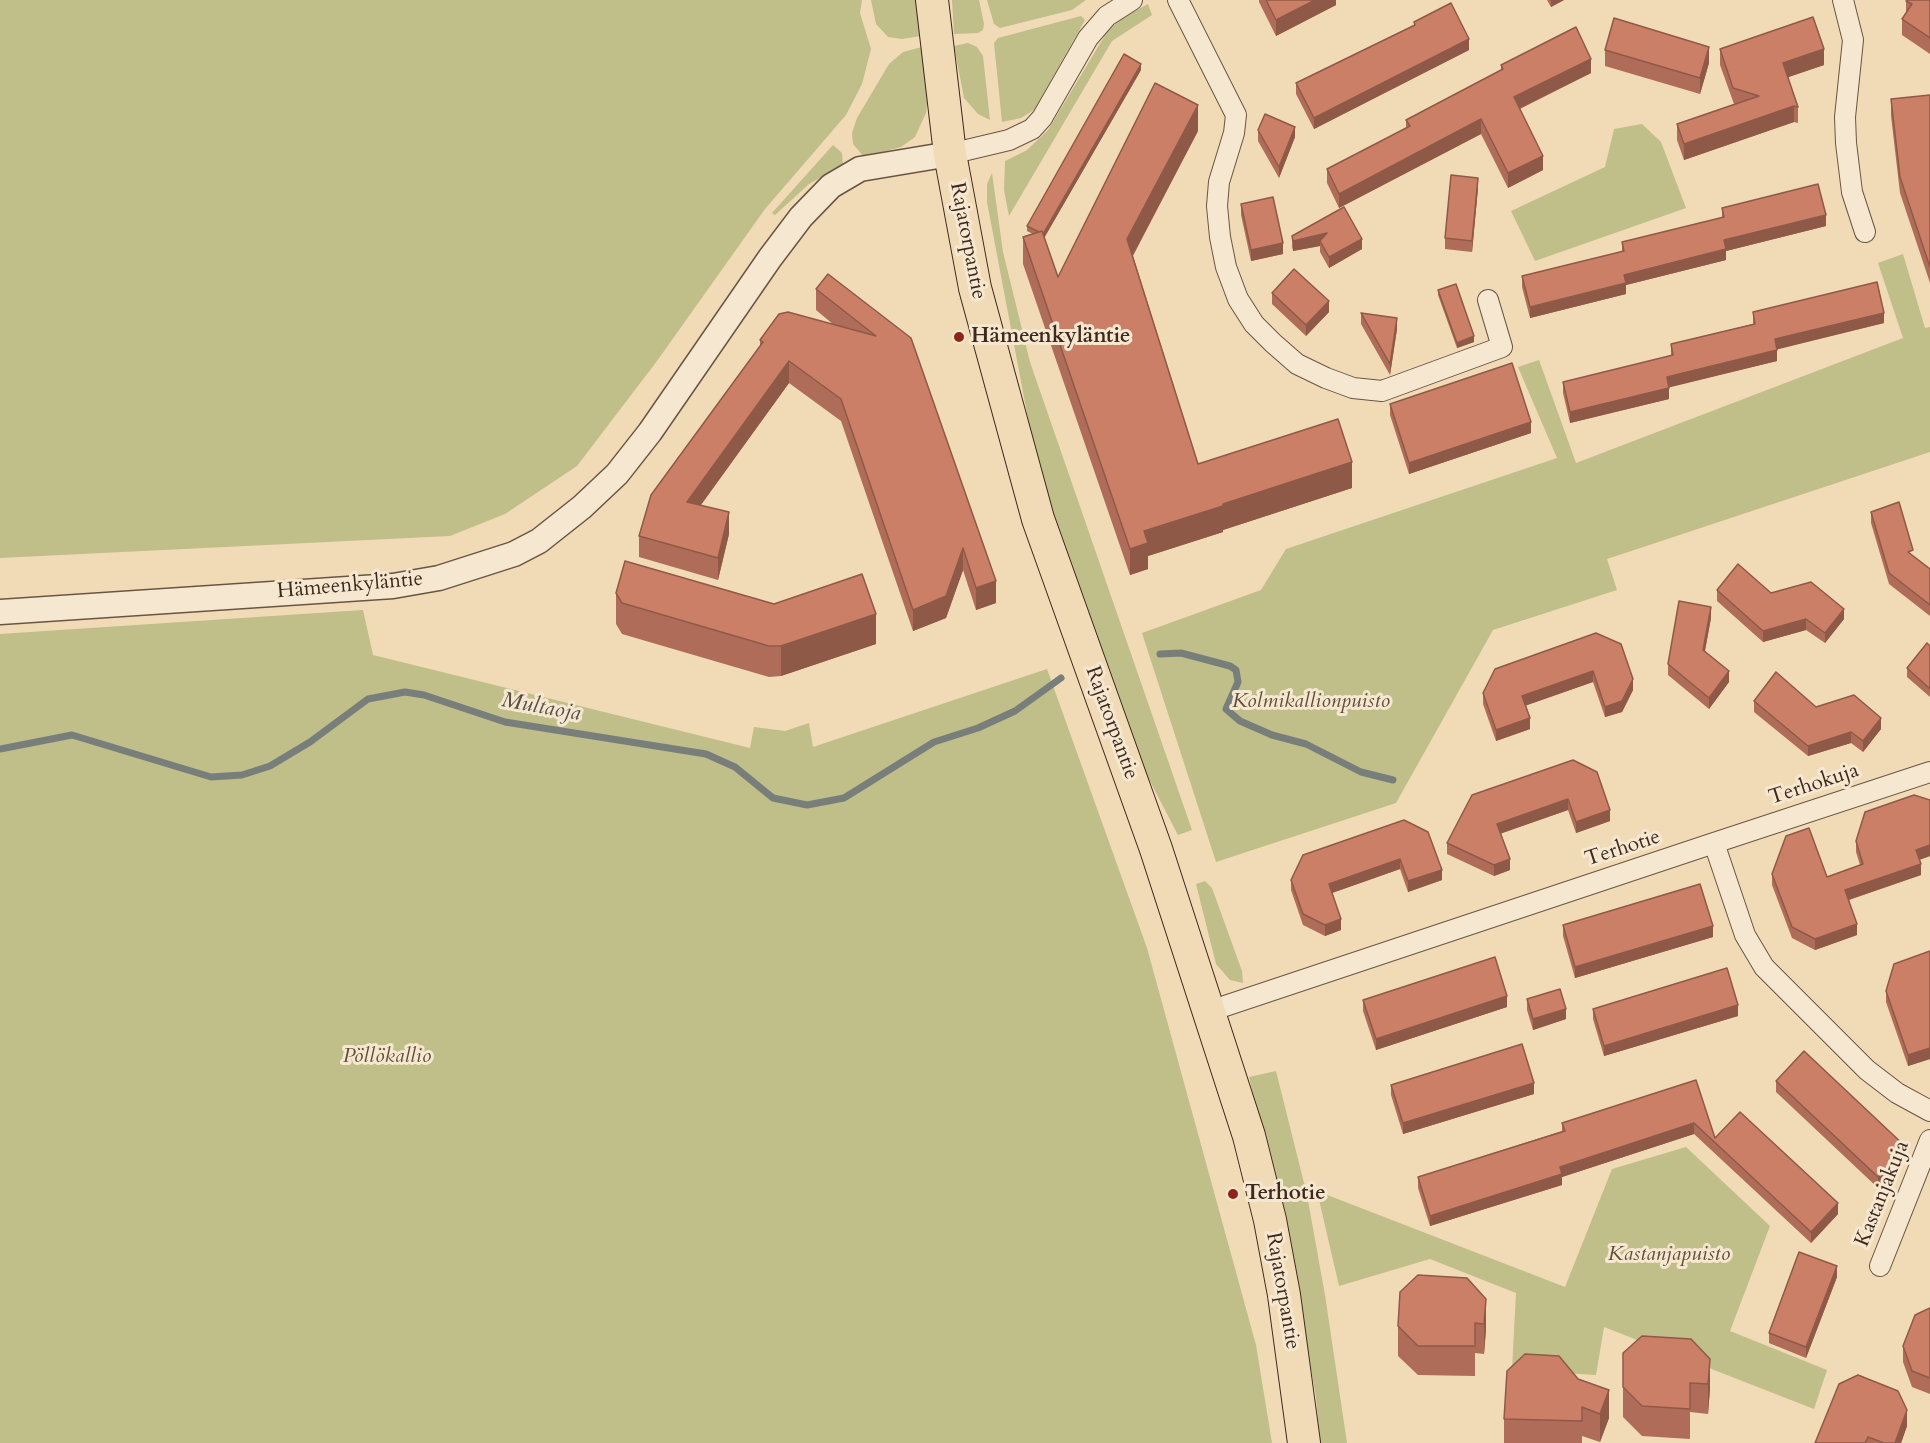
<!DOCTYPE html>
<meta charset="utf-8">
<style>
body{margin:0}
canvas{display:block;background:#f1dab6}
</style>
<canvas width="1930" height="1443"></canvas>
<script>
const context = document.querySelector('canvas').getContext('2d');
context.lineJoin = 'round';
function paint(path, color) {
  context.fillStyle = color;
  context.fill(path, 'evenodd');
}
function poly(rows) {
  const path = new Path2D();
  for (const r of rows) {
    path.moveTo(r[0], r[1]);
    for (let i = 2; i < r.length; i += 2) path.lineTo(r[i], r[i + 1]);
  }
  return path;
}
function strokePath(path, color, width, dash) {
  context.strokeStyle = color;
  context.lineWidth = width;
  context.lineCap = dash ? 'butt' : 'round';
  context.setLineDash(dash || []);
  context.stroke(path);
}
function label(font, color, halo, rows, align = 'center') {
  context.font = font + ' Cardo,serif';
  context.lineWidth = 6;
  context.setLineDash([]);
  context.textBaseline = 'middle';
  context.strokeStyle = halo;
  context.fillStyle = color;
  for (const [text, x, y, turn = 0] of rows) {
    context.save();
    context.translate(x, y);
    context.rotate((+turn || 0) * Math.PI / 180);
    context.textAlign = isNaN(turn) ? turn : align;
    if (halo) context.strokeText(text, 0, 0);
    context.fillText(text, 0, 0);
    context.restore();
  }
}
const green = poly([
 [0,0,862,0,860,13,871,49,862,84,846,115,765,209,657,361,577,466,505,514,450,536,0,558],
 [871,0,920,0,921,36,902,39,888,37,876,24],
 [952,0,979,0,984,24,983,30,978,33,954,34],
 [987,0,1086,0,1072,10,1000,28,994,24],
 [1148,4,1152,15,1112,41,1009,216,1004,190,1005,161,1027,150,1048,130,1107,32,1122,18],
 [1081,16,1085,20,1034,110,1021,118,1002,122,994,43,998,38],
 [968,43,977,47,983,56,990,120,978,114,964,98,954,46],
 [922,47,928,96,926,113,915,137,901,147,864,157,853,144,852,133,857,118,889,64,903,52],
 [1642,124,1661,142,1686,208,1535,261,1511,211,1605,167,1614,129],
 [833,145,842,153,843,165,809,184,775,215,772,213],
 [992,173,1003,252,1030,362,1192,830,1178,835,1138,758,1051,515,1037,466,987,202,987,184],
 [1903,254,1925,328,1930,327,1930,452,1607,559,1617,590,1493,630,1396,803,1216,862,1142,633,1261,590,1286,549,1557,458,1518,367,1539,360,1576,463,1903,338,1878,263],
 [363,610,373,655,750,748,754,727,785,731,809,723,813,747,1047,669,1147,948,1256,1345,1272,1443,0,1443,0,634],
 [1205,881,1212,888,1242,971,1243,983,1230,980,1216,964,1196,884],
 [1276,1071,1307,1195,1325,1295,1347,1443,1320,1443,1316,1397,1288,1242,1249,1077],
 [1686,1147,1770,1226,1730,1331,1827,1370,1814,1409,1604,1327,1596,1375,1512,1370,1516,1293,1430,1259,1339,1286,1317,1191,1565,1287,1612,1169]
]);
const stream = poly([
 [1160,654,1181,653,1230,666,1236,670,1238,682,1226,709,1240,721,1272,735,1306,744,1361,772,1393,780],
 [0,749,72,735,211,777,242,775,270,766,310,742,368,699,405,692,424,695,505,722,706,754,735,767,773,798,807,805,844,798,934,742,978,728,1015,711,1061,678]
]);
const minor = poly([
 [1178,0,1236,115,1234,133,1219,182,1217,206,1220,237,1226,267,1238,299,1254,324,1273,343,1297,364,1326,378,1353,388,1382,391,1502,347,1488,300],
 [1843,0,1853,40,1845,117,1846,143,1852,192,1865,232],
 [950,154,1009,140,1032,129,1042,118,1088,38,1107,16,1132,0],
 [1714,843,1930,772],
 [1210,1011,1714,843,1745,935,1764,967,1867,1070,1897,1093,1930,1111],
 [1880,1266,1930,1140]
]);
const tertiary = poly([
 [0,612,393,586,439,578,514,554,539,541,582,507,617,474,650,432,770,258,801,217,831,186,860,169,950,154]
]);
const primary = poly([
 [932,0,950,154,975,288,1038,519,1156,849,1249,1136,1270,1220,1284,1295,1304,1443]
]);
const wall = poly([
 [1259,0,1336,0,1336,5,1276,36,1259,2],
 [1547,0,1564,0,1551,7],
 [1930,0,1930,54,1902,35,1902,19,1906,13,1906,1],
 [1414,22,1469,50,1314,129,1296,94,1296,83,1414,25],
 [1720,49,1824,65,1788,77,1798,107,1798,123,1794,122,1684,160,1677,140,1677,124,1734,104,1720,65],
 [1605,50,1709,63,1700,94,1605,66],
 [1501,65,1591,73,1520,109,1543,170,1508,188,1481,134,1339,208,1327,183,1327,169,1406,128,1406,120,1501,70],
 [1141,70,1044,238,1058,277,1198,131,1133,256,1198,464,1352,488,1223,530,1223,532,1148,556,1148,569,1130,575,1023,264,1023,237,1033,234,1027,231,1027,226],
 [1930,95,1930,283,1900,193,1891,116,1891,99],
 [1258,130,1295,137,1279,178,1258,141],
 [1478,188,1472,252,1445,249,1445,238],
 [1241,204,1283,254,1251,261,1241,215],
 [1722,208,1826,226,1726,251,1726,260,1626,285,1626,294,1530,318,1522,287,1522,276,1622,252,1622,242,1722,218],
 [1292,236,1362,249,1329,268,1320,252,1320,246,1293,251,1292,247],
 [816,289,911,338,996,603,976,610,963,570,946,618,913,631,841,421,789,383,701,505,729,534,718,580,639,557,639,536,760,346,760,340,834,325,816,310],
 [1438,290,1474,342,1457,348,1438,295],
 [1272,293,1329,312,1306,336,1272,304],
 [1753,312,1884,323,1777,349,1777,361,1669,387,1669,399,1570,423,1563,393,1563,382,1671,356,1671,344,1753,324],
 [1361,313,1397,329,1390,375,1361,324],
 [1390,404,1531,433,1409,474,1390,415],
 [1871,512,1913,556,1930,569,1930,616,1889,584,1871,523],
 [1717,590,1771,593,1844,619,1825,643,1806,630,1763,642,1717,601],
 [616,593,876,644,781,676,769,677,622,634,616,624],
 [1711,618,1705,651,1729,682,1709,709,1668,675,1668,664],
 [1596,633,1633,690,1622,712,1605,717,1593,682,1526,705,1530,729,1496,741,1483,704,1483,693],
 [1930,646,1930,697,1907,677,1907,668],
 [1754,701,1816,707,1881,729,1863,752,1851,743,1808,756,1754,712],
 [1573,760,1610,821,1576,833,1568,810,1501,833,1510,870,1494,876,1447,854,1447,843],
 [1930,800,1930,856,1919,860,1921,875,1849,900,1857,935,1815,950,1792,938,1772,885,1772,874,1827,877,1860,865,1856,852,1856,841],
 [1404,820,1442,880,1408,892,1400,869,1332,893,1341,930,1325,936,1303,925,1291,890,1291,880],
 [1563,925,1713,937,1575,978,1563,936],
 [1930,951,1930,1059,1908,1066,1886,1002,1886,991],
 [1527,999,1566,1019,1533,1030,1527,1010],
 [1363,1000,1507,1007,1376,1050,1363,1011],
 [1593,1009,1738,1016,1604,1056,1593,1019],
 [1696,1080,1715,1138,1838,1214,1811,1243,1694,1134,1562,1177,1562,1185,1430,1226,1418,1188,1418,1177,1562,1131,1562,1123],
 [1776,1081,1906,1158,1878,1188,1776,1092],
 [1391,1085,1534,1094,1403,1134,1391,1095],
 [1837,1277,1806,1358,1769,1343,1769,1333],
 [1467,1278,1486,1329,1484,1354,1475,1353,1475,1376,1418,1375,1398,1356,1398,1326],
 [1930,1308,1930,1394,1912,1387,1903,1362,1903,1346],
 [1691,1339,1710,1389,1708,1414,1690,1412,1690,1439,1642,1436,1623,1417,1623,1387],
 [1525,1354,1609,1418,1600,1442,1582,1436,1582,1443,1504,1443,1504,1419],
 [1907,1426,1901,1443,1815,1443]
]);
const shadedWall = poly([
 [1315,0,1336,0,1336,5,1276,36,1276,20],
 [1551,0,1564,0,1551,7],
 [1469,39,1469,50,1314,129,1314,118],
 [1709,47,1709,63,1700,94,1700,78],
 [1824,49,1824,65,1783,79,1783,63],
 [1591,59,1591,73,1514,111,1514,97],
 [1141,64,1141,70,1043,240,1043,235],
 [1198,105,1198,131,1127,266,1127,239],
 [1794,106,1794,122,1684,160,1684,144],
 [1481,119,1481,134,1339,208,1339,194],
 [1295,127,1295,137,1279,178,1279,167],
 [1543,156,1543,170,1508,188,1508,173],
 [1478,178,1478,188,1472,252,1472,241],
 [1826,215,1826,226,1726,251,1726,260,1626,285,1626,294,1530,318,1530,307,1724,240],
 [1327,233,1320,241,1320,246,1293,251,1293,241],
 [1362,239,1362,249,1329,268,1329,257],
 [1283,243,1283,254,1251,261,1251,250],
 [1329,301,1329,312,1306,336,1306,325],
 [1884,313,1884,323,1775,350,1775,339],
 [1397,318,1397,329,1390,375,1390,364],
 [1474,336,1474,342,1457,348,1457,343],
 [1777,350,1777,361,1667,388,1667,377],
 [789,361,789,383,687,524,687,502],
 [1669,388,1669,399,1570,423,1570,412],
 [1531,422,1531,433,1409,474,1409,463],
 [1352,462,1352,488,1223,530,1223,532,1148,556,1148,569,1130,575,1130,549,1144,531,1223,504],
 [729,512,729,534,718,580,718,558],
 [963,548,963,570,946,618,913,631,913,610],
 [996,581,996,603,976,610,976,588],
 [1711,607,1711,618,1703,661,1703,650],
 [1844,609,1844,619,1825,643,1825,633],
 [876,614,876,644,781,676,781,646],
 [1806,619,1806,630,1763,642,1763,631],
 [1593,671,1593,682,1522,707,1522,696],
 [1729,671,1729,682,1709,709,1709,698],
 [1633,679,1633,690,1622,712,1605,717,1605,707],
 [1530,718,1530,729,1496,741,1496,730],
 [1881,718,1881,729,1863,752,1863,741],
 [1851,732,1851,743,1808,756,1808,746],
 [1568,799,1568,810,1497,835,1497,824],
 [1610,810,1610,821,1576,833,1576,822],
 [1930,845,1930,856,1916,861,1916,850],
 [1400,859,1400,869,1329,894,1329,884],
 [1510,859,1510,870,1494,876,1494,865],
 [1921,864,1921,875,1845,901,1845,890],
 [1442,870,1442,880,1408,892,1408,881],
 [1341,919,1341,930,1325,936,1325,925],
 [1857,924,1857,935,1815,950,1815,939],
 [1713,926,1713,937,1575,978,1575,967],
 [1507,996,1507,1007,1376,1050,1376,1039],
 [1738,1005,1738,1016,1604,1056,1604,1046],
 [1566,1009,1566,1019,1533,1030,1533,1019],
 [1930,1048,1930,1059,1908,1066,1908,1055],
 [1534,1083,1534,1094,1403,1134,1403,1123],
 [1694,1123,1694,1134,1562,1177,1562,1185,1430,1226,1430,1216,1560,1167],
 [1906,1147,1906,1158,1878,1188,1878,1177],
 [1838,1203,1838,1214,1811,1243,1811,1232],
 [1837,1266,1837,1277,1806,1358,1806,1347],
 [1486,1299,1486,1329,1484,1354,1484,1324],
 [1710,1359,1710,1389,1708,1414,1708,1384],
 [1609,1390,1609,1418,1600,1442,1600,1414],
 [1907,1410,1907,1426,1901,1443,1895,1443]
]);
const building = poly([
 [1266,0,1315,0,1276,20,1266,0],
 [1907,0,1930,0,1930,38,1902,19,1912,4,1906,1,1907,0],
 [1451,3,1469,39,1314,118,1296,83,1415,25,1414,22,1451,3],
 [1813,17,1824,49,1783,63,1798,107,1794,106,1684,144,1677,124,1759,96,1733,88,1720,49,1813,17],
 [1614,18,1709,47,1700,78,1605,50,1614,18],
 [1576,27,1591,59,1514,97,1543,156,1508,173,1481,119,1339,194,1327,169,1410,126,1406,120,1503,69,1501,65,1576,27],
 [1124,54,1141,64,1043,234,1042,231,1039,232,1027,226,1124,54],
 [1155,83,1198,105,1127,239,1198,464,1338,419,1352,462,1223,504,1223,506,1144,531,1148,543,1130,549,1023,237,1042,231,1058,277,1155,83],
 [1930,95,1930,267,1900,177,1891,99,1930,95],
 [1265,114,1295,127,1279,167,1258,130,1265,114],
 [1451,175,1478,178,1472,241,1445,238,1451,175],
 [1818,184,1826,215,1724,240,1726,249,1624,275,1626,283,1530,307,1522,276,1624,251,1622,242,1724,217,1722,208,1818,184],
 [1273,197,1283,243,1251,250,1241,204,1273,197],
 [1344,207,1362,239,1329,257,1320,241,1327,233,1293,241,1292,236,1344,207],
 [1294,269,1329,301,1306,325,1272,293,1294,269],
 [828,274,911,338,996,581,976,588,963,548,946,596,913,610,841,399,789,361,687,502,729,512,718,558,639,536,651,495,763,342,760,340,779,314,788,312,876,336,816,289,828,274],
 [1877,282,1884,313,1775,339,1777,350,1667,377,1669,388,1570,412,1563,382,1673,355,1671,344,1755,324,1753,312,1877,282],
 [1456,284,1474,336,1457,343,1438,290,1456,284],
 [1361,313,1397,318,1390,364,1361,313],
 [1512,363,1531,422,1409,463,1390,404,1512,363],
 [1899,502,1913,550,1908,552,1930,569,1930,605,1889,573,1871,512,1899,502],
 [625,561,774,604,862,574,876,614,781,646,769,646,622,603,616,593,625,561],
 [1738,564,1771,593,1811,582,1844,609,1825,633,1806,619,1763,631,1717,590,1738,564],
 [1679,601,1711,607,1703,650,1729,671,1709,698,1668,664,1679,601],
 [1596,633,1621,644,1633,679,1622,701,1605,707,1593,671,1522,696,1530,718,1496,730,1483,693,1495,669,1596,633],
 [1927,643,1930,646,1930,689,1907,668,1927,643],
 [1776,672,1816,707,1854,695,1881,718,1863,741,1851,732,1808,746,1754,701,1776,672],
 [1573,760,1597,772,1610,810,1576,822,1568,799,1497,824,1510,859,1494,865,1447,843,1472,795,1573,760],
 [1914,795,1930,800,1930,845,1916,850,1921,864,1845,890,1857,924,1815,939,1792,927,1772,874,1786,836,1809,828,1827,877,1863,864,1856,841,1865,812,1914,795],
 [1404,820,1428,832,1442,870,1408,881,1400,859,1329,884,1341,919,1325,925,1303,914,1291,880,1303,855,1404,820],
 [1700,884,1713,926,1575,967,1563,925,1700,884],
 [1930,951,1930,1048,1908,1055,1886,991,1894,964,1930,951],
 [1495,957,1507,996,1376,1039,1363,1000,1495,957],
 [1727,968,1738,1005,1604,1046,1593,1009,1727,968],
 [1560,989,1566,1009,1533,1019,1527,999,1560,989],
 [1522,1044,1534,1083,1403,1123,1391,1085,1522,1044],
 [1804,1051,1906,1147,1878,1177,1776,1081,1804,1051],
 [1696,1080,1715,1138,1740,1112,1838,1203,1811,1232,1694,1123,1560,1167,1562,1174,1430,1216,1418,1177,1565,1131,1562,1123,1696,1080],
 [1799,1252,1837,1266,1806,1347,1769,1333,1799,1252],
 [1418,1275,1467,1278,1486,1299,1484,1324,1475,1323,1475,1346,1418,1346,1398,1326,1400,1292,1418,1275],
 [1930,1308,1930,1378,1912,1371,1903,1346,1915,1315,1930,1308],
 [1642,1336,1691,1339,1710,1359,1708,1384,1690,1383,1690,1409,1642,1406,1623,1387,1623,1353,1642,1336],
 [1525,1354,1559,1356,1578,1379,1609,1390,1600,1414,1582,1407,1582,1421,1504,1419,1507,1371,1525,1354],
 [1858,1375,1898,1391,1907,1410,1895,1443,1884,1443,1868,1437,1865,1443,1815,1443,1839,1384,1858,1375]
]);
const markers = [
 [959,337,6,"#8f2418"],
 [1233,1194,6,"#8f2418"]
];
const streetNames = [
 ["Rajatorpantie",967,241,79],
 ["Hämeenkyläntie",350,586,-5],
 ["Rajatorpantie",1111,723,70],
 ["Terhokuja",1814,785,-18],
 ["Terhotie",1623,849,-18],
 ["Kastanjakuja",1883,1194,-68],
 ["Rajatorpantie",1282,1291,80]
];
const poiNames = [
 ["Hämeenkyläntie",971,337],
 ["Terhotie",1245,1194]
];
const parkNames = [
 ["Kolmikallionpuisto",1311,702],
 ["Pöllökallio",387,1057],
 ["Kastanjapuisto",1669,1255]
];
const waterNames = [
 ["Multaoja",541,708,10]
];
paint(green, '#c0be89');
strokePath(stream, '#787f7b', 7);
strokePath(minor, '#6a5544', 22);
strokePath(tertiary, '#6a5544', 27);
strokePath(primary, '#3d291e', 34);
strokePath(minor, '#f6e7d0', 20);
strokePath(tertiary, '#f6e7d0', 24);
strokePath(primary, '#f1dab6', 32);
paint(wall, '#af6d59');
paint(shadedWall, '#8f5948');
paint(building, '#cc7f67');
strokePath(building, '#8f5948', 1.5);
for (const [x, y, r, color] of markers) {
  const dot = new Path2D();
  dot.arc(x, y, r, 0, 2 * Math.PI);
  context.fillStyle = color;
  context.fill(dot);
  strokePath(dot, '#f6e7d0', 2);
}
label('21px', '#3d291e', '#f6e7d0', streetNames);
label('bold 21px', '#3d291e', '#f6e7d0', poiNames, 'left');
label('italic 21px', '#5e4e39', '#f6e7d0', parkNames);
label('italic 22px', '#564d45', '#f6e7d0', waterNames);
</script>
